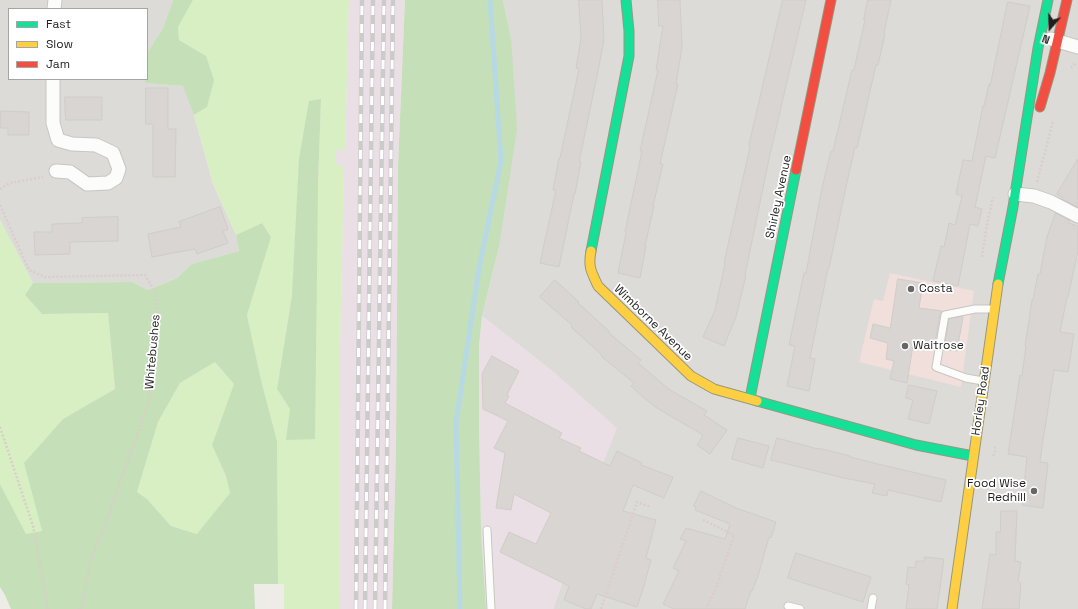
<!DOCTYPE html>
<style>
body{margin:0}
#map{position:relative;width:1078px;height:609px;overflow:hidden;background:#edece7;font-family:"Space Grotesk",sans-serif}
canvas{display:block}
.legend{position:absolute;left:8px;top:8px;width:140px;height:72px;box-sizing:border-box;background:#fff;border:1px solid #a5a5a5;margin:0;padding:5px 7px;list-style:none;font-size:12px;color:#1f1f1f}
.legend li{display:flex;align-items:center;gap:8px;height:20px}
.legend b{width:20px;border:1px solid #a5a5a5}
.north{position:absolute;left:1030px;top:8px;width:40px;height:40px;-webkit-text-stroke:3px #fff;paint-order:stroke;rotate:200deg;font-size:11px;font-weight:700;line-height:16px;text-align:center;color:#1f1f1f}
.north::after{content:'';display:block;margin:auto;width:14px;height:18px;background:#1f1f1f;clip-path:polygon(50% 0,100% 100%,50% 72%,0 100%)}
</style>
<div id="map">
<canvas width="1078" height="609"></canvas>
<ul class="legend">
<li><b style="height:5px;background:#16e098"></b>Fast</li>
<li><b style="height:5px;background:#ffcf43"></b>Slow</li>
<li><b style="height:5px;background:#f24e42"></b>Jam</li>
</ul>
<div class="north">N</div>
</div>
<script>
const ctx = document.querySelector('canvas').getContext('2d');
ctx.lineJoin = 'round';
function fill(path, color) {
  ctx.fillStyle = color;
  ctx.fill(path, 'evenodd');
}
function stroke(path, color, width, dash) {
  ctx.strokeStyle = color;
  ctx.lineWidth = width;
  ctx.lineCap = dash ? 'butt' : 'round';
  ctx.setLineDash(dash || []);
  ctx.stroke(path);
}
function drawText(font, color, halo, rows, align = 'center') {
  ctx.font = font + ' "Space Grotesk",sans-serif';
  ctx.lineWidth = 3.5;
  ctx.setLineDash([]);
  ctx.textBaseline = 'middle';
  ctx.strokeStyle = halo;
  ctx.fillStyle = color;
  for (const [text, x, y, turn = 0] of rows) {
    ctx.save();
    ctx.translate(x, y);
    ctx.rotate((+turn || 0) * Math.PI / 180);
    ctx.textAlign = isNaN(turn) ? turn : align;
    if (halo) ctx.strokeText(text, 0, 0);
    ctx.fillText(text, 0, 0);
    ctx.restore();
  }
}
const residential = new Path2D(`
 M0 0H173L163 28 147 53V9H9V79H145V83L184 86 194 115 213 184 236 235 239 251 192 264 177 278 148 290 132 282 33 283 0 220Z
 M503 0H1078V609H553L589 508 556 374 482 316 499 247 511 38Z`);
const commercial = new Path2D(`
 M890 273 974 291 961 387 859 362 874 299 883 301Z`);
const industrial = new Path2D(`
 M349 0H405L398 167 396 448 392 609H339L340 347 344 166 335 164V150L345 148Z
 M482 316 556 374 617 428 600 471 589 508 553 609H486L481 530 479 423V346Z`);
const grass = new Path2D(`
 M193 0H349L345 149 335 151V164L344 166 340 347 339 609H284V584H278L277 441 261 380 247 315 271 237 262 223 236 235 213 184 194 115 207 107 206 56 179 40 178 27ZM321 99 318 185 287 440 290 409 277 389 292 295Z
 M0 220 33 283 25 295 42 314 108 313 115 389 63 419 24 463 42 531 26 534 0 484Z
 M215 362 234 384 212 445 226 476 230 493 198 534 171 526 147 499 137 492 158 422 180 383Z`);
const forest = new Path2D(`
 M173 0H193L178 27 179 40 206 56 214 80 207 107 194 115 183 86 145 83V79H147V53L163 28Z
 M405 0H503L511 38 517 129 499 247 482 316 479 346V423L481 530 486 609H392L396 448 398 167Z
 M321 99 318 185 315 439 286 440 290 409 277 389 292 295 299 159 309 101Z
 M262 223 271 237 247 315 261 380 277 441 278 584H254L255 609H11L5 595 0 587V484L26 534 42 531 24 463 63 419 115 389 108 313 42 314 25 295 33 283 132 282 148 290 177 278 192 264 239 251 236 235ZM215 362 234 384 212 445 226 476 230 493 197 534 171 526 147 499 137 492 158 422 180 383Z`);
const stream = new Path2D(`
 M460 609 456 423 479 268 501 161 490 0`);
const building = new Path2D(`
 M579 0H602L604 40 597 76 579 162H581L575 194H574L559 267 540 263 556 190H553L559 158H560L579 69 576 68 581 39Z
 M658 0H680L682 47 676 84H678L660 164H663L653 206H654L645 246H646L640 278 618 273 626 233 625 232 642 151H640L658 70H656L663 26H659Z
 M783 0H806L769 159 745 275H746L736 317 724 346 703 337 715 310 725 264 724 263 750 147 749 146Z
 M868 0H891L884 33 885 34 878 65H876L857 148 855 147 846 187 829 268H828L810 358 815 359 809 391 787 386 795 346 789 345 804 273H806L822 188 831 151H833L852 70H854L865 20H864Z
 M1008 2 1030 6 995 158 986 156 975 207 982 209 978 226 970 224 958 286 933 281 941 246 944 247 949 223 955 225 962 196 956 194 963 160 972 161 983 106H984L989 84 990 85Z
 M146 88H168V129H176L175 177H153V124H146Z
 M65 97H102V120H66Z
 M1 111 29 112V135H8V128H1Z
 M1078 159V207L1061 198 1062 197 1057 194Z
 M220 207 228 229 223 231 228 243 197 254 195 249 152 257 148 234 181 227 179 222Z
 M1056 213 1070 221 1068 223 1078 226V251L1068 297H1067L1060 332 1074 334 1068 372 1054 370 1042 447 1040 462 1048 463 1043 508 1022 505 1027 457 1008 454 1020 375 1022 376 1026 346H1025L1032 300H1033L1038 274H1040L1047 237Z
 M118 217V241L70 242V254L35 255 34 232H52V224L82 223V218Z
 M898 279 923 283 919 308 942 311 940 314 934 348 913 345 907 383 890 379 894 361 886 359 888 343 870 338 873 324 890 328Z
 M555 280 579 302 578 303 610 332 609 333 641 360 638 363 670 390 707 411 704 415 727 430 710 454 697 445 703 435 657 408 643 397 631 386 634 383 601 356 602 355 571 327 572 325 540 297Z
 M963 317 957 351 944 349 949 319Z
 M492 356 519 371 507 395 509 396 505 403 562 433 559 438 581 448 579 451 610 466 617 451 642 463 641 465 673 477 664 498 633 485 623 511 656 520 646 558 651 560 643 589 637 607 597 594 591 609H586L564 600 569 586 500 552 509 532 536 544 551 513 514 494 511 510 496 508 505 453 494 448 508 421 483 409 482 374Z
 M909 385 937 391 929 424 908 419 913 400 906 398Z
 M738 438 769 446 763 468 732 459Z
 M777 438 818 449V448L850 456V457L874 463 946 480 941 502 888 490 887 496 872 493 875 484 844 478 771 460Z
 M701 491 736 508 776 522 771 538 769 537 758 576 752 591H751L745 609H674L663 604 679 571 673 568 686 541 680 539 686 528 725 539 730 524 695 510 696 507 694 506Z
 M1001 511H1017L1015 561 1021 562 1018 582 1021 583 1019 609H982L990 554 996 555V532H1000Z
 M796 553 871 577 863 602 788 578Z
 M925 557 944 559 937 609H906L909 585 906 584 908 567 915 568 916 561H924Z`);
const path = new Path2D(`
 M1071 68 1076 63
 M1037 182 1053 121
 M0 189 10 183 43 177
 M0 205 29 270 45 277 145 275 157 295 154 357 148 403 105 526 90 561 82 604 79 609
 M982 257 986 230 993 197
 M0 427 33 526 48 609
 M993 456 995 453V445
 M703 520 734 535 716 588 706 609
 M601 609 637 502 651 507`);
const lane = new Path2D(`
 M983 381 966 378 936 367 945 315 975 309H992
 M487 530 491 609
 M788 606 800 609
 M871 609 873 598`);
const street = new Path2D(`
 M54 9 55 0
 M1051 39 1078 47
 M53 79V123L58 140 72 144 96 145 113 153 119 169 116 178 108 183 87 184 70 172 56 171
 M1015 194 1034 196 1051 202 1078 216`);
const fast = new Path2D(`
 M591 251 629 56V31L626 0
 M998 284 1013 207 1038 48 1048 0
 M750 398 796 170
 M757 401 916 445 973 456`);
const slow = new Path2D(`
 M591 251C588 267 591 271 598 286L691 376 714 389 757 401
 M952 609 998 284`);
const jam = new Path2D(`
 M1040 107 1050 73 1067 0
 M796 170 831 0`);
const rail = new Path2D(`
 M356 609 362 0
 M365 609 373 0
 M375 609 384 0
 M385 609 393 0`);
const markers = [
 [911,289,4,"#676765"],
 [905,346,4,"#676765"],
 [1034,491,4,"#676765"]
];
const streetNames = [
 ["Shirley Avenue",779,197,-78],
 ["Wimborne Avenue",653,323,44],
 ["Whitebushes",153,352,-85],
 ["Horley Road",981,401,-82]
];
const poiNames = [
 ["Costa",919,289],
 ["Waitrose",913,346],
 ["Food Wise",1026,484,"right"],
 ["Redhill",1026,498,"right"]
];
fill(residential, '#dcdbd8');
fill(commercial, '#f0dfdb');
fill(industrial, '#ebdfe6');
fill(grass, '#d8eec3');
fill(forest, '#c5dfb9');
stroke(stream, '#b7d9e4', 5);
fill(building, '#d8d5d2');
stroke(building, '#d1cdc8', 1);
stroke(lane, '#c6c6c3', 9);
stroke(street, '#c6c6c3', 15);
stroke(fast, '#95987e', 11);
stroke(slow, '#95987e', 11);
stroke(jam, '#95987e', 11);
stroke(path, '#dbcdca', 2.5, [2, 2]);
stroke(lane, '#fcfcfb', 7);
stroke(street, '#fcfcfb', 13);
stroke(fast, '#16e098', 9);
stroke(slow, '#ffcf43', 9);
stroke(jam, '#f24e42', 9);
stroke(rail, '#cbcbca', 4.5);
stroke(rail, '#fff', 3, [9]);
for (const [x, y, r, color] of markers) {
  const dot = new Path2D();
  dot.arc(x, y, r, 0, 2 * Math.PI);
  ctx.fillStyle = color;
  ctx.fill(dot);
  stroke(dot, '#fff', 1.5);
}
drawText('12px', '#1f1f1f', '#fff', streetNames);
drawText('12px', '#1f1f1f', '#fff', poiNames, 'left');
</script>
